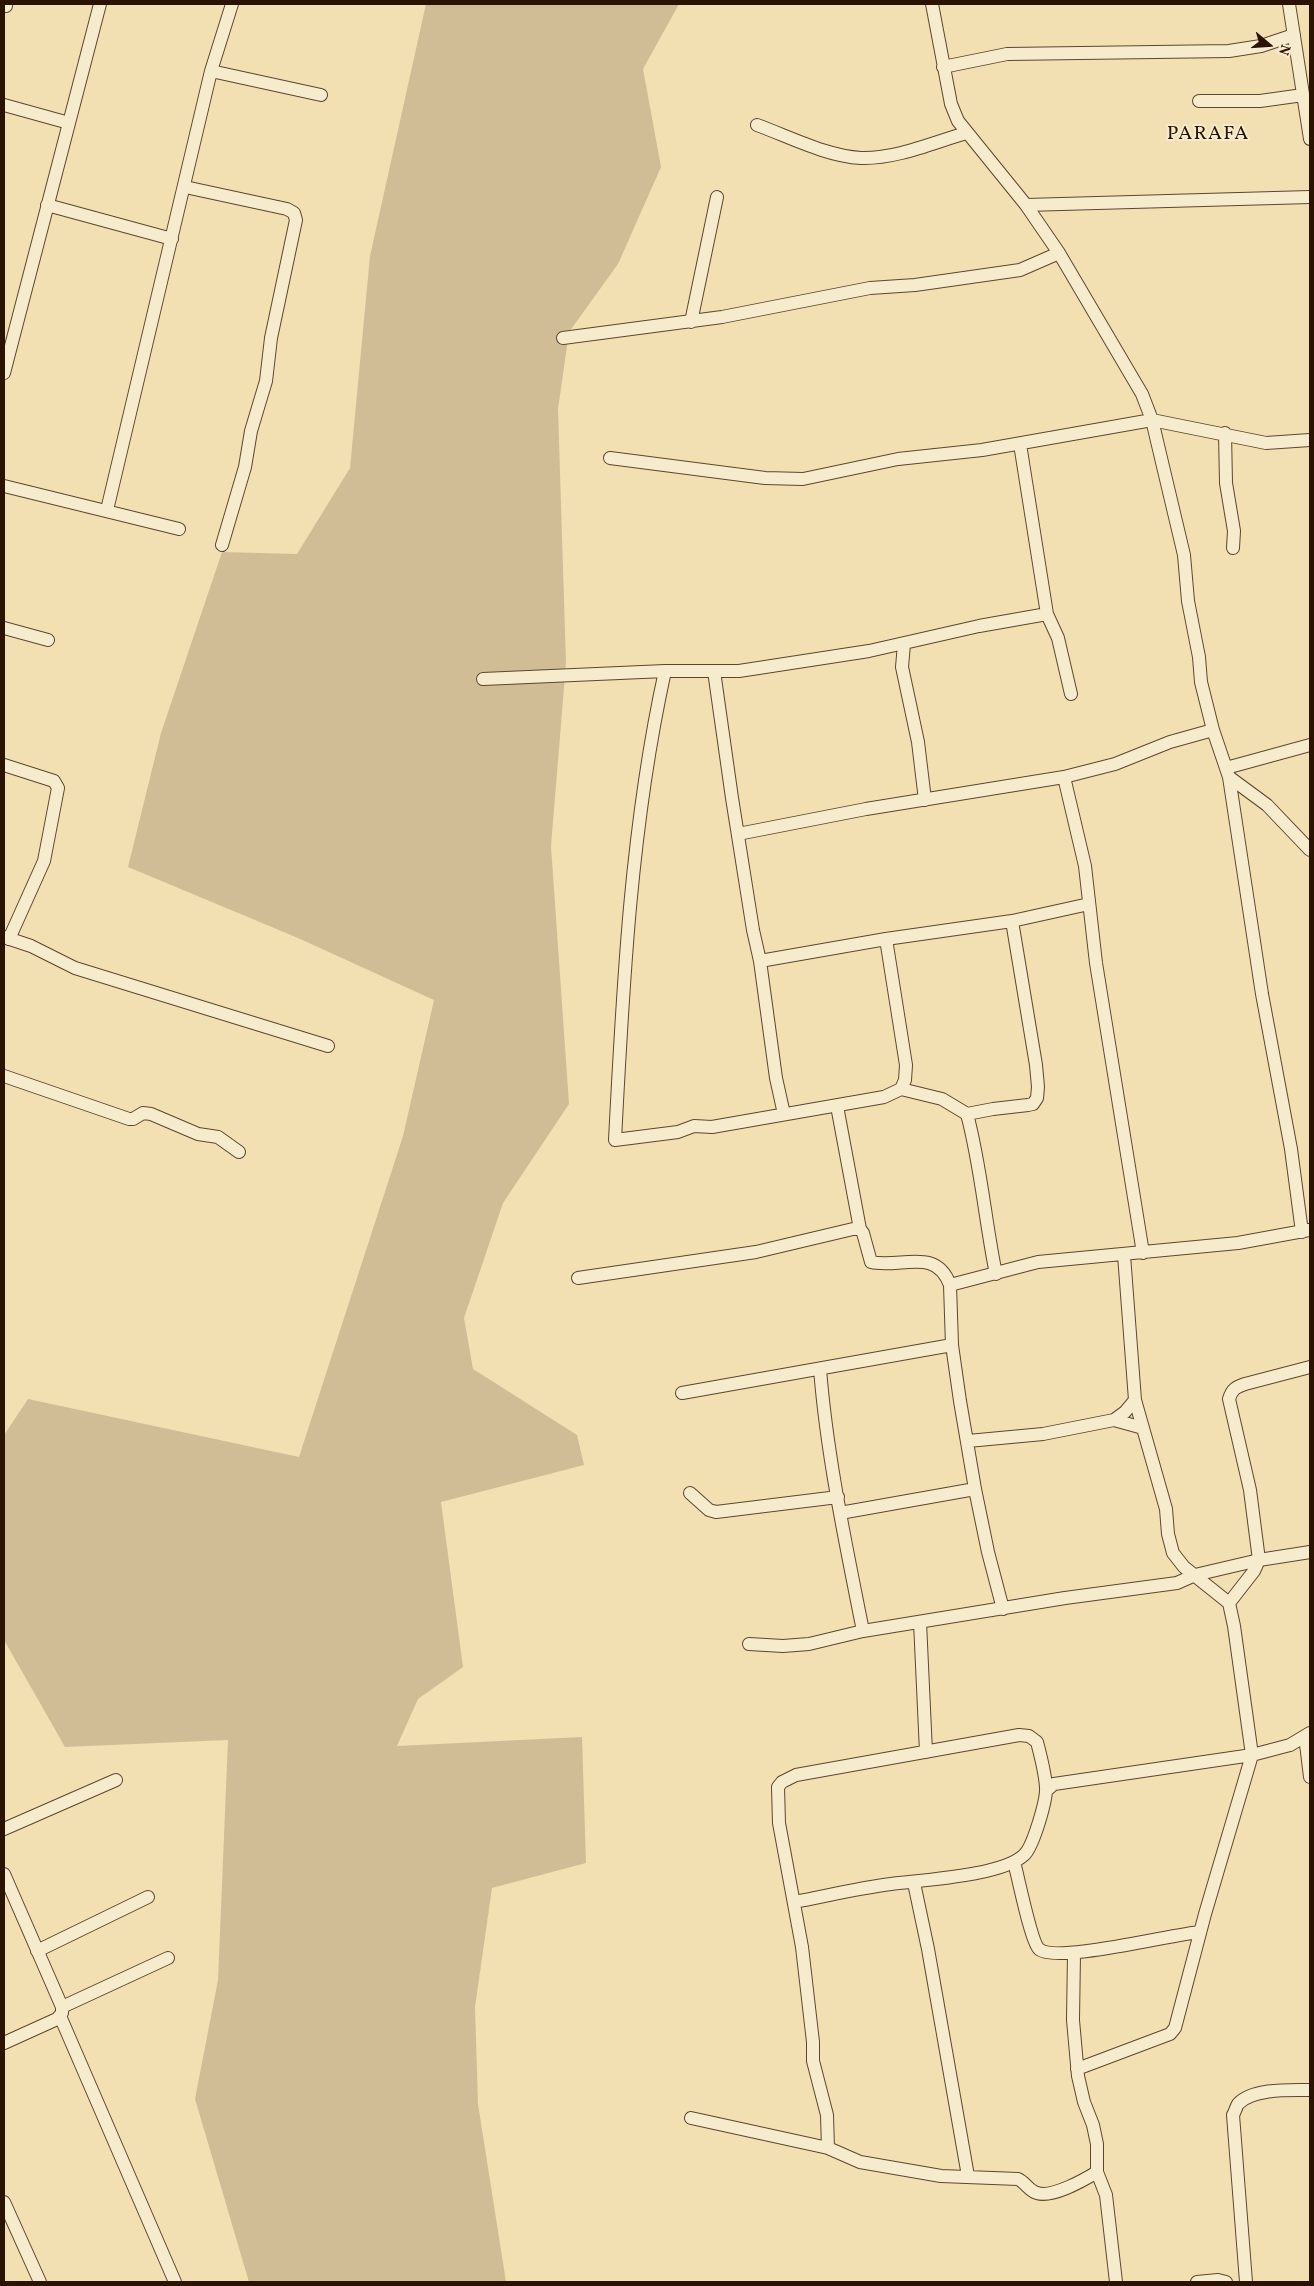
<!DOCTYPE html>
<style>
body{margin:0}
#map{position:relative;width:1314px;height:2286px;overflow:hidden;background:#f2e0b3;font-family:Vollkorn,serif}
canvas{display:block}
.frame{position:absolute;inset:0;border:5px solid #2b1302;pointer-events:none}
.north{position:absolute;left:1244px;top:20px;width:50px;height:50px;-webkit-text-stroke:4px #f7ebce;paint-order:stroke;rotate:108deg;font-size:14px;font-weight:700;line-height:20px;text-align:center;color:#2b1302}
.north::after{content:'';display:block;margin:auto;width:18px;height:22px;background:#2b1302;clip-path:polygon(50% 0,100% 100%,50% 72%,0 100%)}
</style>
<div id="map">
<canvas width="1314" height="2286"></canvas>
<div class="frame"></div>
<div class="north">N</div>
</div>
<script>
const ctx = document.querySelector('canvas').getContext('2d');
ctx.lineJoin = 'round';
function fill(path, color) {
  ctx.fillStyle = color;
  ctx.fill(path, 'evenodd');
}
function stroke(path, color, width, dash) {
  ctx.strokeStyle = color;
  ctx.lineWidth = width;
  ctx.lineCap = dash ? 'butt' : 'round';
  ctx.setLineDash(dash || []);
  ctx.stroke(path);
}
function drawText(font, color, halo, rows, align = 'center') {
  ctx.font = font + ' Vollkorn,serif';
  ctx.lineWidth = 4;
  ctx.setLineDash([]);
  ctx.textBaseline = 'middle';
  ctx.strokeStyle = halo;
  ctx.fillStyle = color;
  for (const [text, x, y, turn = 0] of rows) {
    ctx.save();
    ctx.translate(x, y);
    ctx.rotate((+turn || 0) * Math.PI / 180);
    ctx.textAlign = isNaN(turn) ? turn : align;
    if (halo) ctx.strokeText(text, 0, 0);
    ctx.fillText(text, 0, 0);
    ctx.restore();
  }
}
const green = new Path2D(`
 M426 4H679L643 69 661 167 618 264 569 332 558 409 566 663 551 846 569 1104 503 1203 464 1318 473 1369 577 1435 584 1465 441 1502 463 1667 418 1699 397 1746 582 1737 586 1863 492 1888 475 2007 478 2104 506 2282H249L195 2099 218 1980 228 1740 65 1747 4 1640V1435L28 1399 299 1457 403 1136 434 1000 298 938 128 867 161 733 222 552 297 554 350 468 370 256Z`);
const minor = new Path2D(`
 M932 4 951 104 958 121 1026 205 1059 253 1142 394 1152 420 1184 555 1188 601 1199 657 1201 682 1213 730 1229 777 1262 994 1291 1149 1302 1232
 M1289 4 1310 139
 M4 5 6 6
 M943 67 1007 54 1229 51 1261 46 1294 35
 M211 71 321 95
 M1199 101H1260L1303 95
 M4 105 69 123
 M757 125C790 137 826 156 861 158 896 159 932 143 966 133
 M185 187 287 209 294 213 296 220 271 338 266 381 251 431 245 467 222 545
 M47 205 172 239
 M1026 205 1310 197
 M691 322 717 197
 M563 338 722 317 870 288 915 285 1020 270 1059 253
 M4 373 100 4
 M1225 433 1226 483 1234 531 1233 548
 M1020 444 1047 614 1058 638 1071 694
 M610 458 765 478 803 479 898 459 982 450 1152 420 1266 443 1310 440
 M4 486 179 529
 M107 510 211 71 232 4
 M4 628 48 640
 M904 644 902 667 918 742 925 800
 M665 671C631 825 623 984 615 1140L678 1132 694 1126 712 1127 884 1097 901 1089 905 1080 906 1065 886 939
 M714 671 732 798 753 930 760 961 776 1078 784 1114
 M483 679 665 671H739L869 651 979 626 1047 614
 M4 765 54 781 58 788 44 861 9 939
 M1226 768 1310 745
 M1064 777 1085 866 1096 963 1143 1253
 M1229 777 1267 805 1310 850
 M738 834 866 809 1064 777 1115 764 1170 742 1213 730
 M4 937 31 946 75 968 328 1046
 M760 961 886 939 1012 921 1089 904
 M4 1076 129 1119H133L143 1113 151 1114 198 1134 218 1137 239 1152
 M901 1089 942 1099 967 1114C981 1166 985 1221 996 1274
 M837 1106 860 1229
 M967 1114 993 1109 1028 1105 1033 1104 1037 1098 1038 1087 1036 1065 1012 921
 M578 1278 756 1252 853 1229H860L863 1233 871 1262C900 1269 936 1246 950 1285L952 1345 960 1401 975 1489 988 1552 1003 1609
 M950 1285 1038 1262 1238 1243 1309 1230
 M820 1369C827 1457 846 1545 863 1631
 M682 1393 952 1345
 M1114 1420 1143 1428
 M968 1441 1043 1434 1114 1420 1125 1412 1135 1400
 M690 1493 709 1510 716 1512 838 1497
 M840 1513 975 1489
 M1229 1603 1254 1571 1259 1560 1250 1490 1229 1399C1232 1389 1236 1387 1245 1384L1310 1367
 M920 1622 926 1752
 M749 1644 783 1646 809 1644 863 1631 1065 1598 1177 1583 1195 1575 1259 1560 1310 1552
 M1305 1736 1310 1777
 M1047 1790 1054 1784 1252 1755 1290 1745 1310 1733
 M4 1829 116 1780
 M1014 1862C1018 1876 1031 1942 1039 1949 1055 1964 1173 1934 1200 1932
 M4 1874 62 2007V2013L57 2019 4 2043
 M914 1883 928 1949 968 2176
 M794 1902C826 1896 859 1888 891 1884 922 1880 1002 1876 1024 1855 1033 1847 1047 1800 1046 1787 1045 1772 1041 1757 1037 1742L1029 1736 1019 1735 796 1775 782 1782 778 1787 779 1823 802 1947 813 2042V2061L827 2115 828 2148
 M37 1951 148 1897
 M1074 1954 1073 2020 1078 2076 1084 2102 1093 2125 1097 2144V2172L1106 2195 1116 2282
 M62 2007 168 1958
 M60 2016 175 2282
 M1077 2069 1170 2034 1175 2028 1205 1914 1252 1755 1234 1626 1229 1603 1184 1567 1173 1553 1168 1534 1166 1509 1135 1400 1124 1255
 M691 2118 828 2148 860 2162 941 2176 1018 2179C1025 2182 1029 2191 1037 2193 1052 2198 1084 2180 1097 2172
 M4 2202 40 2282
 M1197 2282 1218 2280 1226 2282
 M1246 2282 1233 2115C1235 2112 1236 2107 1238 2104 1252 2088 1291 2090 1310 2090`);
const quarterNames = [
 ["PARAFA",1208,135]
];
fill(green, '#d0bd95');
stroke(minor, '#5d462e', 14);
stroke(minor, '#f7ebce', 12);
ctx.letterSpacing = '1px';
drawText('20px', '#2b1302', '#f7ebce', quarterNames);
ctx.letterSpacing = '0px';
</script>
